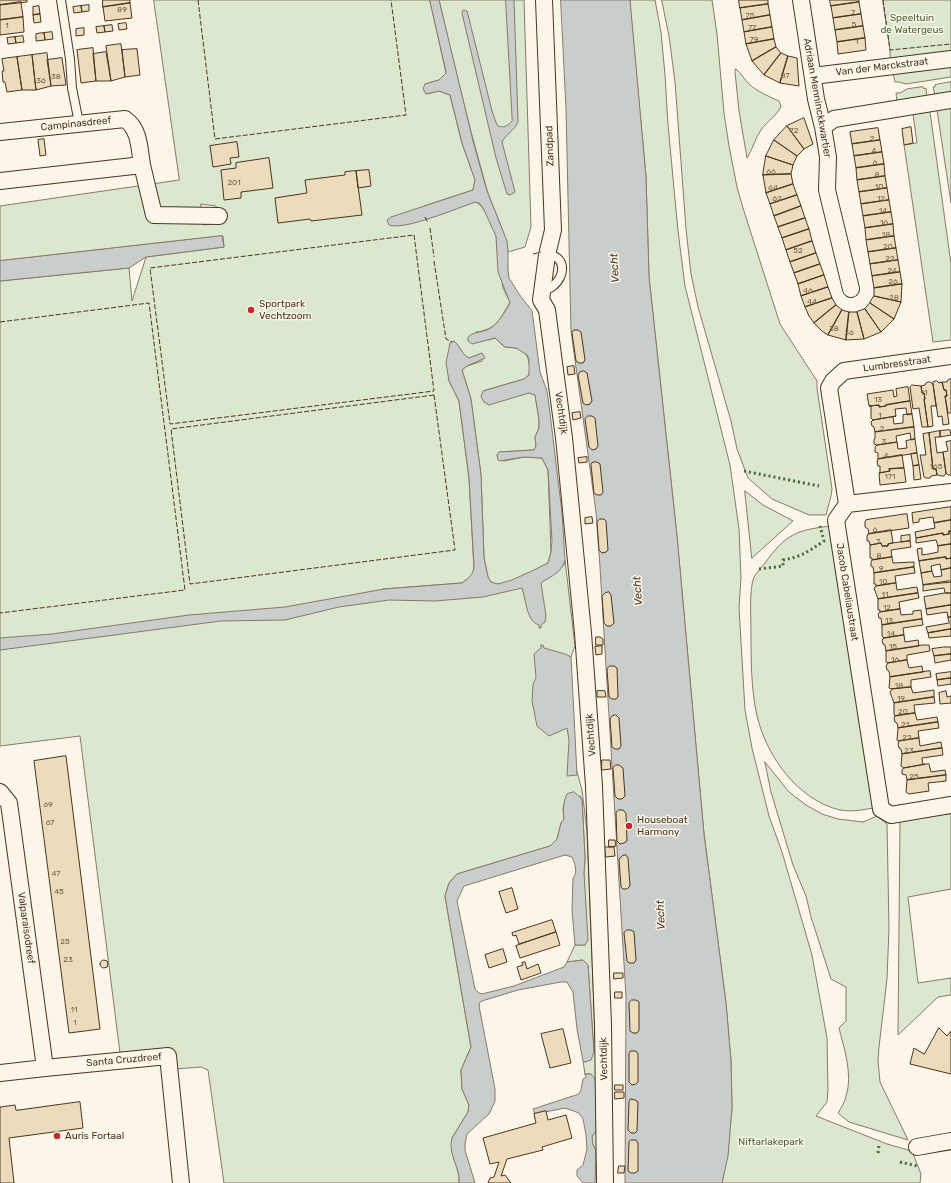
<!DOCTYPE html>
<style>
body{margin:0}
canvas{display:block;background:#fbf6e9}
</style>
<canvas width="951" height="1183"></canvas>
<script>
const ctx = document.querySelector('canvas').getContext('2d');
ctx.lineJoin = 'round';
function fill(path, color) {
  ctx.fillStyle = color;
  ctx.fill(path, 'evenodd');
}
function stroke(path, color, width, dash) {
  ctx.strokeStyle = color;
  ctx.lineWidth = width;
  ctx.lineCap = dash ? 'butt' : 'round';
  ctx.setLineDash(dash || []);
  ctx.stroke(path);
}
function drawText(font, color, halo, rows, align = 'center') {
  ctx.font = font + ' Rubik,sans-serif';
  ctx.lineWidth = 3;
  ctx.setLineDash([]);
  ctx.textBaseline = 'middle';
  ctx.strokeStyle = halo;
  ctx.fillStyle = color;
  for (const [text, x, y, turn = 0] of rows) {
    ctx.save();
    ctx.translate(x, y);
    ctx.rotate((+turn || 0) * Math.PI / 180);
    ctx.textAlign = isNaN(turn) ? turn : align;
    if (halo) ctx.strokeText(text, 0, 0);
    ctx.fillText(text, 0, 0);
    ctx.restore();
  }
}
const green = new Path2D(`
 M154 0H430L446 73 439 80 425 84 426 94 439 91 450 95 462 143 475 180 473 190 424 206 426 219 475 202C484 204 493 227 496 236L503 288 510 302C501 318 496 330 476 332L489 340 495 338C498 341 502 345 505 347 508 348 512 347 515 348 528 350 531 363 529 375L524 379 483 391 529 393 535 395 539 419V428L535 437 536 446 534 450 500 452 497 455 498 459 504 461 524 457 542 458 548 470 551 552 548 563C538 568 508 585 497 584 495 584 493 583 491 582L488 577 484 558 481 475 471 399 462 370 467 366 482 361V353L469 358C462 355 460 346 454 341L452 342 449 381 459 401 469 478 474 570 471 576 462 583 383 589 522 587 530 617 539 581 564 565 565 560 575 646 571 657 569 656 576 768 582 790 587 831 599 1135 596 1150C592 1144 590 1138 595 1132L591 1074H585L583 1061 585 1062 594 1052 588 966 583 960 567 962 575 945H585L584 873 585 858 582 799 580 796 565 799 563 809 564 819 561 823 557 839 550 846 457 874 449 883 445 896 471 1047 461 1070 462 1089 469 1105 468 1112 452 1138V1152L459 1175V1183H224L208 1070 201 1067 175 1069 120 1053 80 736 0 746V281L129 268 132 301 146 257 224 247 223 236 0 261V206L179 180ZM201 204 216 206 221 222 204 225Z
 M439 0H524L531 227 525 247 508 252C505 228 491 207 485 183 468 123 453 61 439 0Z
 M630 0H655L661 32 665 75 668 125 678 231 685 286 730 465 739 529 741 578 739 608 745 710 752 748 769 816 782 852 812 955 827 1038 828 1091 827 1102 816 1116 887 1144 912 1151 921 1174 920 1183H722L727 1158 732 1108 731 1061 726 1003 704 834 677 536 649 277 646 177Z
 M662 0H712L717 34 724 113 729 146 737 187 743 208 780 324 817 381V388L832 489 831 496 826 515H809L772 499 748 478 737 449 731 421 698 307 691 274 686 229 675 82 669 36Z
 M883 0H951V51L890 60V50Z
 M951 65V77L906 84 899 82H895L893 73Z
 M736 69C741 73 744 79 749 84 758 92 768 96 779 101L781 106C778 115 767 121 761 130 755 138 753 149 747 158L739 111 735 72Z
 M951 82V94L935 96 933 87H935V85Z
 M923 87 924 89 926 88 927 98 897 102 896 93H900L907 89Z
 M951 108V203L937 110Z
 M930 112 951 264V340L933 342 904 145 917 143 913 114Z
 M745 491 763 505 793 521 752 558Z
 M831 526 866 764 873 808C862 810 852 812 840 810 798 800 767 757 757 716 751 689 751 660 751 632 751 618 749 589 754 577 757 572 762 567 765 563 786 534 796 530 831 526Z
 M765 762 789 792 806 805 822 814 838 819 863 822 877 816 887 824 889 928 887 979 879 1047 878 1061 880 1082 908 1140 849 1122 838 1113C841 1108 845 1102 846 1096 853 1075 844 1048 839 1028L846 1021V987L831 979 811 917 806 896 793 865 771 792Z
 M951 814V889L908 897 918 983 951 978V995L938 997 898 1035 900 821Z`);
const water = new Path2D(`
 M430 0H439L474 145 487 191 507 241 508 252V269L509 278 519 294 532 311 540 372 547 391 549 405 562 513 565 560C561 574 552 575 541 583L546 616 545 622 541 625V628H539V625C526 621 526 599 522 588L483 597 435 601 389 600 339 607 285 620 221 621 0 650V638L52 634 189 615 285 607 384 589 462 583C469 578 474 574 474 565L469 478 459 401 449 381 446 363 450 343 454 341C460 346 462 355 469 358L482 353 485 358 467 366 462 370 471 399 481 475 484 558 488 577 491 582 498 584 512 580 534 570 548 563 551 552 552 541 548 470 542 458 524 457 499 461 498 460 497 455 499 452 534 450 536 446 535 437 539 428V419L535 395 529 393 489 405 484 402 481 397 483 391 524 379 529 375V359L527 355 516 348 505 347 495 338 472 344 468 341V337C475 331 479 333 487 330 498 325 504 313 510 303L498 272 496 236 483 208 479 203 475 202C458 208 403 231 389 225L387 220 391 217 473 190 475 180 462 143 450 95 439 91 426 94 423 89 425 84 439 80 446 73Z
 M506 0H514L518 122C514 131 506 134 502 142L515 192 510 195 507 194 496 158 462 13 463 10 467 11 492 111 497 125C503 129 508 126 512 121Z
 M561 0H630L646 177 649 277 677 536 704 834 726 1003 731 1061 732 1108 728 1156 722 1183H625L626 997 600 567 596 512 571 331 566 109Z
 M222 236 224 247 146 257 129 268 0 281V261Z
 M541 645H543L544 648 565 654 571 657 577 775 567 776 569 740 567 728 549 736 537 726 532 701 533 684 536 678 534 654 541 648Z
 M574 792 582 799 585 858 584 873 588 940 585 945H575L572 910 573 878C578 872 575 864 572 857L565 855 464 886 457 901 475 989 479 993 482 994 514 986 564 967 567 962 583 960 588 965 594 1052 591 1060 585 1062 583 1061 577 1029 573 992 567 982H561L518 990 485 1000 480 1002 479 1006 495 1089V1101L489 1114 467 1134 465 1144V1150L475 1183H459C461 1168 447 1154 452 1138L468 1112 469 1105 462 1089 461 1070 471 1047 445 896 449 883 457 874 550 846 557 839 561 823 564 819C563 810 563 803 567 794Z
 M585 1074H591L595 1079 597 1130 592 1136 593 1145 596 1150 595 1183H583L577 1176V1170L583 1165 587 1149 586 1135 583 1119 579 1113 565 1108 535 1114 533 1109 579 1094 581 1090 583 1079 586 1077Z`);
const building = new Path2D(`
 M0 0H27V2L0 5Z
 M103 0H130V3L103 7Z
 M739 0H768V4L740 8Z
 M830 0H859V2L831 6Z
 M21 2 23 17 0 20V5Z
 M859 2 861 14 833 18 831 6Z
 M130 3 132 18 105 21 103 7Z
 M768 4 770 15 742 20 740 8Z
 M89 5V11L82 12 81 6Z
 M39 6 40 14 33 15V7Z
 M81 6 82 12 74 13 73 7Z
 M40 14 41 22 34 23 33 15Z
 M861 14 863 26 835 30 833 18Z
 M770 15 772 27 744 32 742 20Z
 M23 17 24 32 0 35V20Z
 M126 23 127 29 119 30 118 24Z
 M112 25 113 31 105 32 104 26Z
 M104 26 105 32 97 33 96 27Z
 M863 26 865 38 837 42 835 30Z
 M772 27 774 39 746 44 744 32Z
 M84 28V35L76 36V29Z
 M52 32 53 39 45 40 44 33Z
 M44 33 45 40 36 41V34Z
 M23 36 24 42 16 43 15 37Z
 M15 37 16 43 8 44 7 38Z
 M865 38 866 50 838 54 837 42Z
 M774 39 776 47 752 61 746 44Z
 M121 44 125 77 111 81 106 46Z
 M776 47 781 53 764 75 752 61Z
 M93 48 96 81 81 83 77 50Z
 M137 49 140 75 125 77 122 50Z
 M106 52 111 81H96L93 54Z
 M47 53 51 86 36 90 32 55Z
 M781 53 788 56 780 83 764 75Z
 M32 55 36 90H22L17 57Z
 M788 56 797 58 799 86 780 83Z
 M17 57 22 90 7 92 5 82H3L2 71H4L2 59Z
 M62 58 66 85 51 86 47 60Z
 M804 118 813 144 804 149 787 126Z
 M787 126 804 149 797 156 774 140Z
 M911 127 913 143 904 145 902 129Z
 M878 128 880 140 852 144 850 132Z
 M44 139 46 155 40 156 38 140Z
 M774 140 797 156 793 165 766 156Z
 M880 140 882 152 854 156 852 144Z
 M237 142 239 157 230 158 231 164 213 167 210 146Z
 M882 152 884 164 856 168 854 156Z
 M766 156 793 165 791 174 763 175Z
 M269 158 273 188 241 192V198L224 200 221 170 236 168V163Z
 M884 164 885 176 857 180 856 168Z
 M369 170 371 186 358 188 356 171Z
 M356 171 362 215 311 221 310 219 278 223 275 198 307 193 305 180 345 175V172Z
 M791 174 793 184 766 193 763 175Z
 M885 176 887 188 859 192 857 180Z
 M793 184 797 195 770 204 766 193Z
 M887 188 889 200 861 204 859 192Z
 M797 195 801 206 774 216 770 204Z
 M889 200 891 212 863 216 861 204Z
 M801 206 805 218 778 227 774 216Z
 M891 212 893 224 865 228 863 216Z
 M805 218 809 229 782 238 778 227Z
 M893 224 894 236 866 240 865 228Z
 M809 229 812 241 786 250 782 238Z
 M894 236 896 248 868 252 866 240Z
 M812 241 816 253 790 262 786 250Z
 M896 248 898 260 870 264 868 252Z
 M816 253 820 264 794 273 790 262Z
 M898 260 900 272 872 276 870 264Z
 M820 264 824 275 798 284 794 273Z
 M900 272 902 284 874 288 872 276Z
 M824 275 828 287 801 296 798 284Z
 M902 284 901 302 874 296V288Z
 M828 287 832 298 805 307 801 296Z
 M874 296 901 302 894 319 870 303Z
 M832 298 836 305 814 323 809 316 805 307Z
 M870 303 894 319 881 332 865 309Z
 M836 305 842 310 828 335 822 331 814 323Z
 M865 309 881 332 864 339 857 312Z
 M842 310 849 312 846 340 828 335Z
 M849 312H857L864 339 846 340Z
 M574 330H578L581 332 585 360 583 363H579L576 361 572 333Z
 M574 366 575 374 568 375 567 367Z
 M584 371 587 373 592 401 590 404 586 405 583 403 578 375 580 372Z
 M951 379V413H948L945 396H947L946 390H944L942 382H947L948 380Z
 M937 381 939 383 942 382 944 390H946L947 396H945L949 424 943 425 942 416 938 417 933 384V382Z
 M930 382 933 384 936 406H931L933 426 928 427 924 399H925L924 393H922L921 386 925 385 926 383Z
 M912 385 921 386 922 393H924L925 399H924L928 427H922L919 408 913 409 910 387Z
 M908 387 910 401 886 405V406L879 407V405L869 406 867 394 893 390 894 397 897 396 896 389Z
 M910 401 912 414 907 415 906 408 895 409 896 416 873 420 871 418V406H869L879 405V407L886 406V405Z
 M580 412 581 418 573 420 572 413Z
 M912 414 914 427 875 432 874 427 872 426 871 422 873 420 896 416 893 417 894 424 903 423V415Z
 M588 416H592L595 418 598 446 596 449 592 450 589 447 585 419Z
 M914 427 915 439 911 440 910 433 896 436 897 442 877 445 874 444V440L875 438V432Z
 M950 430 951 435 940 437V431Z
 M940 431V437H935L937 453 943 452 946 473 944 476H941L939 475H937L936 469H933L929 433Z
 M929 433 933 469H936L937 475 931 476 930 478H926L924 477 920 455H926L923 434Z
 M915 439 917 453 878 459V453L875 452V447L877 445 897 442 898 449 907 448 906 441Z
 M951 441V475H948L946 473 943 452 948 451 946 442Z
 M917 453 919 465 913 466 911 454Z
 M902 455 904 468 889 469 890 471 879 473 880 472V466H878L877 461 878 459Z
 M587 457V462L579 463 578 458Z
 M593 462H597L600 464 603 492 601 495H597L594 493 591 465Z
 M919 465 921 479 914 480 913 466Z
 M904 468 906 482 880 485 879 473 890 471 889 469Z
 M951 507V520L934 523 933 517 919 519V522L913 523 912 513Z
 M907 514 909 528 868 534 869 533 868 529 865 527V522L866 520Z
 M592 517 593 523 585 524V518Z
 M600 519H604L606 521 608 550 606 552 602 553 599 550 597 522Z
 M951 520V531H949V534L943 535V533L916 538 915 532 935 528 934 523Z
 M891 530 893 543 888 544V546H882L881 543 870 545 869 541H867V536L868 534Z
 M949 531H951V544L938 546 936 540 916 543V538L943 533V535L949 534Z
 M910 535V541L901 542V536Z
 M910 541 911 547 891 550 892 557 872 560V558H870V545L881 543 882 546H888V544Z
 M951 544V558L946 559V557L919 561 917 549 922 548V555L929 554 938 552V546Z
 M892 557 893 563 914 562V567L874 573 873 567 871 566V562L872 560Z
 M946 557V559L951 558V568L941 570 940 564 931 566 932 571 921 573 919 561Z
 M914 567 915 573 895 576 896 583 876 586V584H874V573Z
 M951 568V582L923 585 921 573 932 571 934 577 942 576 941 570Z
 M950 581 951 582V593H945L944 588 923 591V585Z
 M896 583 897 590 917 587 918 593 878 599 874 588 876 586Z
 M609 592 611 595 614 623 611 626H607L604 623 602 596 605 593Z
 M918 593 919 598 899 602 900 609 880 612V610H878V599Z
 M945 593H951V605L926 609 924 597Z
 M951 605V617H948L947 612 927 615 926 609Z
 M900 609 901 615 913 614V611L921 610 922 619 882 625 881 618H879L878 614 880 612Z
 M948 617H951V629L928 633 926 627 949 623Z
 M922 619 923 625 903 628 904 635 884 638 882 636V625Z
 M951 629V636L929 638 928 633Z
 M904 635 905 642 918 640 919 646 886 651 885 645 883 644 882 640 884 638Z
 M596 637H600L603 639V645H596Z
 M923 645H929L930 651 907 655V660L888 663 886 662V651Z
 M602 646V654L596 655 595 647Z
 M944 647H951V654L934 656 932 649Z
 M951 654V660L935 663 934 656Z
 M907 660 909 668 922 666 923 672 890 677 889 671 887 670 886 666 888 663Z
 M610 666H614L617 668 618 697 616 699H612L609 697 607 669Z
 M930 671 931 677 911 680V687L892 689 889 688 890 677Z
 M951 672V678L937 680 936 674Z
 M951 678V684L938 686 937 680Z
 M911 687 913 693 934 690V697L894 703 890 692 892 689Z
 M605 691 606 697H597V691Z
 M946 691 947 697 951 696V703L940 704 939 693Z
 M934 697 935 703 914 705 915 713 895 716 894 714V703Z
 M915 713 917 720 937 717 938 722 898 728 897 723 895 722 894 718 895 716Z
 M616 715 619 718 621 746 619 749H615L612 747 610 719 612 716Z
 M938 722 939 728 918 731 919 738 899 741 897 740 898 728Z
 M919 738 920 746 941 742 942 748 902 754 901 749 899 748 898 744 899 741Z
 M942 748 943 755 922 758 923 765 925 764 904 768 901 766 902 754Z
 M66 756 100 1029 69 1033 34 761Z
 M602 760H610L611 769 602 770Z
 M929 764 931 772 945 770 946 775 907 780 906 775 902 774V770L904 768Z
 M616 765H619L623 768 625 796 622 799H618L615 796 613 768Z
 M946 775V781L928 783 929 791 909 794 906 792 907 780Z
 M619 810H623L626 813 627 841 624 843 620 844 617 841 616 813Z
 M609 840H615L616 846 609 847Z
 M605 847H614L615 856 606 857Z
 M626 855 628 858 630 886 627 889H623L621 887 619 859 622 856Z
 M512 888 518 909 506 913 499 892Z
 M552 920 556 932 519 944 516 935 513 936 512 933Z
 M627 930H631L634 932 636 960 634 963H629L627 961 624 933Z
 M556 932 560 945 520 958 516 946Z
 M503 949 507 962 489 968 485 955Z
 M100 964a4 4 0 1 1 8 0a4 4 0 1 1-8 0Z
 M525 962 527 969 538 964 541 973 521 980 517 967 523 965 522 963Z
 M614 973H623V978L614 979Z
 M615 992H622V998H615Z
 M632 1000H636L639 1002V1030L637 1033H633L630 1031 629 1003Z
 M939 1028 947 1036 951 1031V1074L910 1064 914 1048 924 1054Z
 M563 1029 571 1063 550 1068 541 1034Z
 M631 1051H636L638 1054V1082L636 1084 632 1085 629 1082V1054Z
 M615 1085H623V1090H615Z
 M615 1092H624V1098L615 1099Z
 M631 1099 635 1100 638 1102 637 1131 635 1133H631L628 1130 629 1102Z
 M80 1102 83 1128 9 1138 14 1183H0V1107L15 1105 16 1110Z
 M546 1111 548 1120 566 1115 572 1138 542 1147 543 1150 507 1159 501 1176 505 1175 511 1183H488L490 1178 494 1177 499 1162 490 1164 483 1138 536 1123 534 1114Z
 M631 1140H636L638 1143V1171L635 1173H631L628 1171 629 1142Z
 M619 1166H625L624 1173H618Z`);
const service = new Path2D(`
 M61 0 70 59 72 88 79 123
 M542 291C545 290 550 289 553 286 566 276 566 255 547 255`);
const minor = new Path2D(`
 M544 0 553 230 547 255 541 300 547 310 564 438 583 633 594 786 603 1025 605 1183
 M801 0 816 99 823 127 828 157 827 190 851 289
 M813 76 951 59
 M823 127 834 119 951 100
 M0 132 125 119C140 130 139 147 142 165L0 181
 M142 165 154 215 219 216
 M951 356 844 371 833 381 829 388 847 504 836 520 881 809 891 815 951 805
 M847 504 951 492
 M0 792 9 803 45 1068
 M0 1073 45 1068 168 1056 181 1183
 M917 1147 951 1141`);
const hedge = new Path2D(`
 M744 471 819 486
 M759 569 783 566V560C801 557 809 551 824 541L820 526
 M878 1153 879 1145
 M900 1162 917 1166`);
const fence = new Path2D(`
 M198 0 215 139 406 115 391 0
 M883 0 890 50 951 44
 M425 217 428 223
 M430 228 434 257
 M414 235 434 391 170 424 150 268Z
 M533 254 541 252
 M434 261 446 339 452 342
 M0 322 149 303 185 590 0 613
 M434 395 455 550 190 584 171 429Z`);
const markers = [
 [251,310,4,"#c62828"],
 [629,826,4,"#c62828"],
 [57,1136,4,"#c62828"]
];
const numberNames = [
 ["89",122,10],
 ["7",853,13],
 ["75",750,16],
 ["5",854,25],
 ["1",7,26],
 ["77",752,28],
 ["79",754,40],
 ["1",857,42],
 ["87",785,76],
 ["38",56,77],
 ["36",41,81],
 ["72",794,131],
 ["2",872,139],
 ["4",874,151],
 ["6",875,163],
 ["66",771,172],
 ["8",877,175],
 ["201",234,183],
 ["10",879,187],
 ["64",773,188],
 ["62",777,199],
 ["12",881,199],
 ["14",883,211],
 ["16",884,223],
 ["18",886,235],
 ["20",888,247],
 ["52",798,251],
 ["22",890,259],
 ["24",892,271],
 ["26",893,282],
 ["46",808,291],
 ["28",894,298],
 ["44",812,302],
 ["38",834,329],
 ["36",849,333],
 ["11",924,393],
 ["13",878,400],
 ["1",880,416],
 ["2",882,429],
 ["3",884,442],
 ["4",886,456],
 ["165",936,467],
 ["171",890,477],
 ["6",875,530],
 ["7",878,542],
 ["8",879,556],
 ["9",881,569],
 ["10",883,582],
 ["11",885,595],
 ["12",887,608],
 ["13",889,621],
 ["14",891,634],
 ["15",893,647],
 ["16",895,660],
 ["18",899,686],
 ["19",901,699],
 ["20",903,712],
 ["21",905,725],
 ["22",907,738],
 ["23",909,751],
 ["25",914,777],
 ["69",48,805],
 ["67",50,823],
 ["47",56,874],
 ["45",59,892],
 ["25",65,942],
 ["23",68,960],
 ["11",74,1010],
 ["1",75,1023]
];
const parkNames = [
 ["Speeltuin",912,18],
 ["de Watergeus",912,30],
 ["Niftarlakepark",771,1142]
];
const streetNames = [
 ["Van der Marckstraat",882,67,-7],
 ["Adriaan Menninckkwartier",817,98,80],
 ["Campinasdreef",76,124,-6],
 ["Zandpad",550,146,-92],
 ["Lumbresstraat",897,364,-8],
 ["Vechtdijk",561,413,82],
 ["Jacob Cabeliaustraat",847,592,81],
 ["Vechtdijk",591,735,-94],
 ["Valparaisodreef",26,928,82],
 ["Vechtdijk",604,1059,-91],
 ["Santa Cruzdreef",124,1060,-5]
];
const poiNames = [
 ["Sportpark",259,304],
 ["Vechtzoom",259,316],
 ["Houseboat",637,820],
 ["Harmony",637,832],
 ["Auris Fortaal",65,1136]
];
const waterNames = [
 ["Vecht",615,268,-93],
 ["Vecht",638,591,-94],
 ["Vecht",661,915,-92]
];
fill(green, '#dce7d0');
stroke(green, '#887966', 1);
fill(water, '#c9cecd');
stroke(water, '#887966', 1);
fill(building, '#ecdcbc');
stroke(building, '#4a3520', 1);
stroke(service, '#4a3520', 10);
stroke(minor, '#4a3520', 18);
stroke(service, '#fbf6e9', 8);
stroke(minor, '#fbf6e9', 16);
stroke(hedge, '#436837', 3, [2, 3]);
stroke(fence, '#4a3520', 1, [5, 2]);
for (const [x, y, r, color] of markers) {
  const dot = new Path2D();
  dot.arc(x, y, r, 0, 2 * Math.PI);
  ctx.fillStyle = color;
  ctx.fill(dot);
  stroke(dot, '#fbf6e9', 1.5);
}
drawText('8px', '#725f47', null, numberNames);
drawText('10px', '#436837', '#fbf6e9', parkNames);
drawText('10px', '#4a3520', '#fbf6e9', streetNames);
drawText('10px', '#4a3520', '#fbf6e9', poiNames, 'left');
drawText('italic 11px', '#4a3520', '#fbf6e9', waterNames);
</script>
